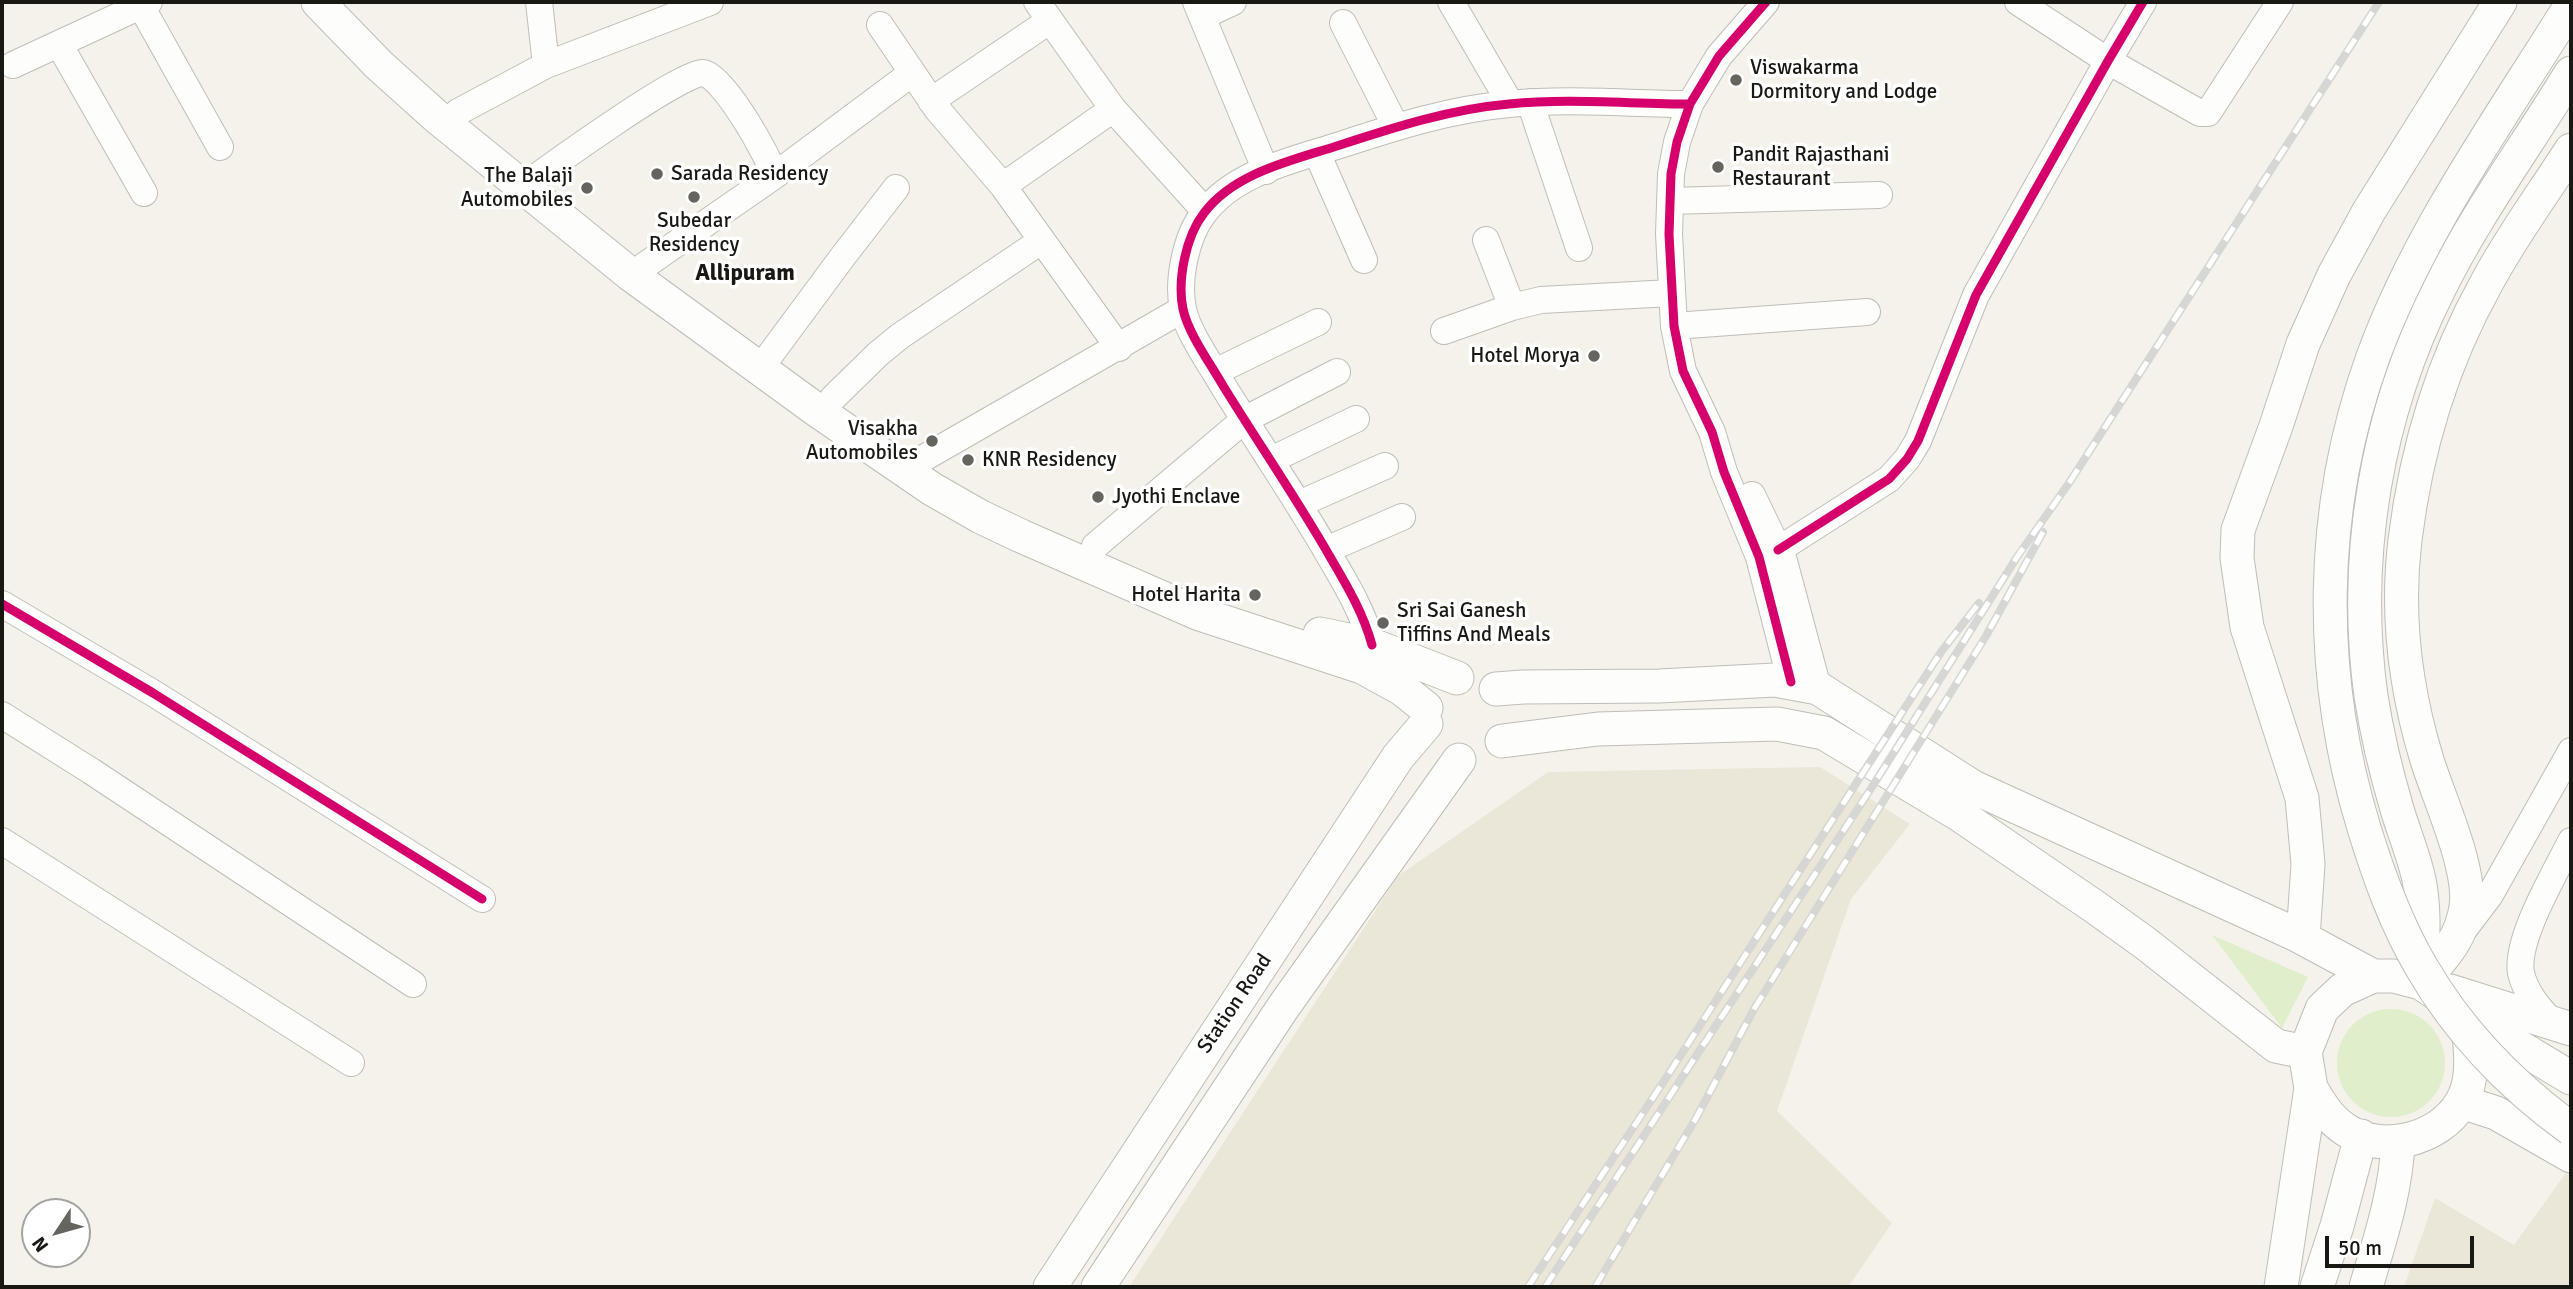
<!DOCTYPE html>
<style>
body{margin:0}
#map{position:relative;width:2573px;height:1289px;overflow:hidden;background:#f4f2ea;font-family:Signika,sans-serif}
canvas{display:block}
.frame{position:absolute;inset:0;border:4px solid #1a1813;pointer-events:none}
.north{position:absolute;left:21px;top:1198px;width:70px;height:70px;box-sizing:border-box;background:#fff;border:2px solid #a3a3a1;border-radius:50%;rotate:234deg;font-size:19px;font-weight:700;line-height:28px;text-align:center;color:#1a1813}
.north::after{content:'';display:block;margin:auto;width:24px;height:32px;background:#66645e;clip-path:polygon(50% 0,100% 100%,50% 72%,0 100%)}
.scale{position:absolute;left:2325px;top:1236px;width:149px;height:32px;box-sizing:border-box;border:4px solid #1a1813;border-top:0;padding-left:9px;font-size:21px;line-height:24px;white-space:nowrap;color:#1a1813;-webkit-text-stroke:5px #fff;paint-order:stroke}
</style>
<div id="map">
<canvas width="2573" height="1289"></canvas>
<div class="frame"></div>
<div class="north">N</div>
<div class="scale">50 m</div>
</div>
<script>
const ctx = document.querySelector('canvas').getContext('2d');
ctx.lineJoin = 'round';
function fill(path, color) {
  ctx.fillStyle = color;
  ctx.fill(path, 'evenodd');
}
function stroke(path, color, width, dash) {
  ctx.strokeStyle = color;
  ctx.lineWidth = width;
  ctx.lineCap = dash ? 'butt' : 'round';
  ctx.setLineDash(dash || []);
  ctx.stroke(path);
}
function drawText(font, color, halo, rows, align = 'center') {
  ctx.font = font + ' Signika,sans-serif';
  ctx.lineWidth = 7;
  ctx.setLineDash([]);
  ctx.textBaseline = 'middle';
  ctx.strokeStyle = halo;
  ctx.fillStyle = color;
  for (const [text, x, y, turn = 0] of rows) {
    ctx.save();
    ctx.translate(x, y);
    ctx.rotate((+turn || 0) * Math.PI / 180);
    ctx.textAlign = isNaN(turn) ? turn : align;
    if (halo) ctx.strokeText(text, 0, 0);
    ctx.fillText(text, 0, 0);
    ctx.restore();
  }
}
const built = new Path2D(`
 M1820 767 1910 824 1851 899 1777 1111 1892 1223 1848 1287H1129L1398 876 1548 772Z
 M2568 1170 2571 1173V1287H2404L2435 1198 2514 1245Z`);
const green = new Path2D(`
 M2212 935 2308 977 2282 1028Z
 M2337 1063a54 54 0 1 1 108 0a54 54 0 1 1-108 0Z`);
const minor = new Path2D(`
 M1037 2 1113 109 1205 211
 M1196 2 1266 171
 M1451 2 1510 103
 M1766 2 1719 56 1690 104 1677 142 1671 174 1669 234 1674 326 1683 371 1712 432 1724 472 1759 557 1791 682
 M2018 2 2108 61 2200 113H2208L2280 2
 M141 6 220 147
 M1203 16 1233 2
 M1343 23 1396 127
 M880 25 937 109 1003 186 1119 348
 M59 44 144 193
 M13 65 149 2
 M546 65 710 2
 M931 101 1049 21
 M1530 102 1579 248
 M458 112 546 65 539 2
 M1317 153 1364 260
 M774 176 912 73
 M1003 186 1113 109
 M523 187C547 169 681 72 703 73 722 74 770 157 774 176L644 266
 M1670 201 1879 195
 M1486 240 1512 307
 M1674 326 1867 312
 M1444 331 1512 307 1541 300 1671 293
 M770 355 844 255 896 188
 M1215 372 1318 322
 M833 398 878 354 900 336 1041 241
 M1271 460 1356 419
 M908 473 922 459 1183 309
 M1752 495 1784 561 1818 688
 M1299 504 1385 466
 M1095 546 1244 420 1337 372
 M1326 550 1402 517
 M1778 550 1889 479 1907 459 1918 441 1976 295 2108 61 2143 2
 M2 604 153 693 482 899
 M1372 645C1363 612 1346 584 1329 555 1295 496 1257 441 1222 384 1210 363 1188 333 1183 309 1177 280 1186 236 1204 213 1235 172 1294 160 1340 145 1395 127 1451 109 1509 104 1569 98 1630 104 1690 104
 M2 715 91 771 413 984
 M2 841 351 1063
 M2462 932 2490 895 2571 751
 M2557 1027C2542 1012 2526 995 2521 973 2515 939 2556 872 2571 841`);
const major = new Path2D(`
 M318 2 379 65 438 118 630 274 818 411 932 489 981 517 1021 536 1197 613 1362 667 1402 689 1426 708
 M1320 634 1372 645 1457 678
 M1496 689 1523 687 1659 686 1775 680 1818 688 1973 787 2297 935 2373 976
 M1502 741 1598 729 1777 724 1824 733 1960 815 2095 907 2145 943 2276 1046 2305 1052
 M2303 938 2308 864 2302 798 2247 627 2237 558 2238 530 2276 426 2303 344 2334 275 2369 211 2500 2
 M2421 980C2422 947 2426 913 2419 880 2414 856 2404 833 2397 809 2386 772 2377 734 2371 696 2352 558 2376 414 2439 289 2476 214 2527 145 2571 73
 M2421 983C2442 958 2461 941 2466 907 2472 869 2439 799 2427 760 2405 688 2396 614 2405 540 2416 450 2442 363 2486 284 2511 237 2543 194 2571 150
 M2450 991 2571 1029
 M2311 1088C2321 1105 2329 1119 2346 1130 2382 1154 2439 1140 2461 1103 2476 1079 2470 1044 2467 1018
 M2462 1102 2496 1113 2571 1156
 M1050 1287 1398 757 1426 724
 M1098 1287 1284 1006 1459 760
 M2281 1287 2311 1088 2305 1052 2322 1009 2342 990 2373 976H2394L2421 983 2483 1025 2571 1078
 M2317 1287 2337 1226 2361 1136
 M2366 1287C2380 1239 2396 1192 2398 1142`);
const rail = new Path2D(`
 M1528 1287 1664 1081 1941 652 1979 603
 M1545 1287 1872 787 2017 557 2069 483 2379 2
 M1595 1287 1695 1120 1754 1009 1986 636 2043 532`);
const majorBridge = new Path2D(`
 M2571 5C2501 118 2419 231 2373 357 2318 509 2317 674 2364 828 2379 877 2396 924 2422 968 2459 1032 2512 1086 2571 1129`);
const cycleway = new Path2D(`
 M1766 2 1719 56 1690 104 1677 142 1671 174 1669 234 1674 326 1683 371 1712 432 1724 472 1759 557 1791 682
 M1778 550 1889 479 1907 459 1918 441 1976 295 2108 61 2143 2
 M2 604 153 693 482 899
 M1372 645C1363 612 1346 584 1329 555 1295 496 1257 441 1222 384 1210 363 1188 333 1183 309 1177 280 1186 236 1204 213 1235 172 1294 160 1340 145 1395 127 1451 109 1509 104 1569 98 1630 104 1690 104`);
const markers = [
 [1736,80,7,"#66645e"],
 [1718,167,7,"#66645e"],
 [657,174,7,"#66645e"],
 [587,188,7,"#66645e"],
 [694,197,7,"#66645e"],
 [1594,356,7,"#66645e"],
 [932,441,7,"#66645e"],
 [968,460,7,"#66645e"],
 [1098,497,7,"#66645e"],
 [1255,595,7,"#66645e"],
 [1383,623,7,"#66645e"]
];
const poiNames = [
 ["Viswakarma",1750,68],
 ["Dormitory and Lodge",1750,92],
 ["Pandit Rajasthani",1732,155],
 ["Restaurant",1732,179],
 ["Sarada Residency",671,174],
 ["The Balaji",573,176,"right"],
 ["Automobiles",573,200,"right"],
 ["Subedar",694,221,"center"],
 ["Residency",694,245,"center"],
 ["Hotel Morya",1580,356,"right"],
 ["Visakha",918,429,"right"],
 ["Automobiles",918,453,"right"],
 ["KNR Residency",982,460],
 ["Jyothi Enclave",1112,497],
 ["Hotel Harita",1241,595,"right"],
 ["Sri Sai Ganesh",1397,611],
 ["Tiffins And Meals",1397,635]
];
const streetNames = [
 ["Station Road",1235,1004,-56]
];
const neighbourhoodNames = [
 ["Allipuram",745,274]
];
fill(built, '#eae6d8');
fill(green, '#e0eecc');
stroke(minor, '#bfbdb7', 28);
stroke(major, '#bfbdb7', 35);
stroke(minor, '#fdfdfc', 26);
stroke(major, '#fdfdfc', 33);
stroke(rail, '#d6d6d4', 8);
stroke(rail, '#fff', 5, [16]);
stroke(majorBridge, '#bfbdb7', 35, []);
stroke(majorBridge, '#fdfdfc', 33);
stroke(cycleway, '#d6006c', 9);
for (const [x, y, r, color] of markers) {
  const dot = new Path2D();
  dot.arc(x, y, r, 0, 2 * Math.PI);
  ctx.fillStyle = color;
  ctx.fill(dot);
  stroke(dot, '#fff', 2.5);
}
drawText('21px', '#1a1813', '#fff', poiNames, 'left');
drawText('21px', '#1a1813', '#fff', streetNames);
drawText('bold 23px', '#1a1813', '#fff', neighbourhoodNames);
</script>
